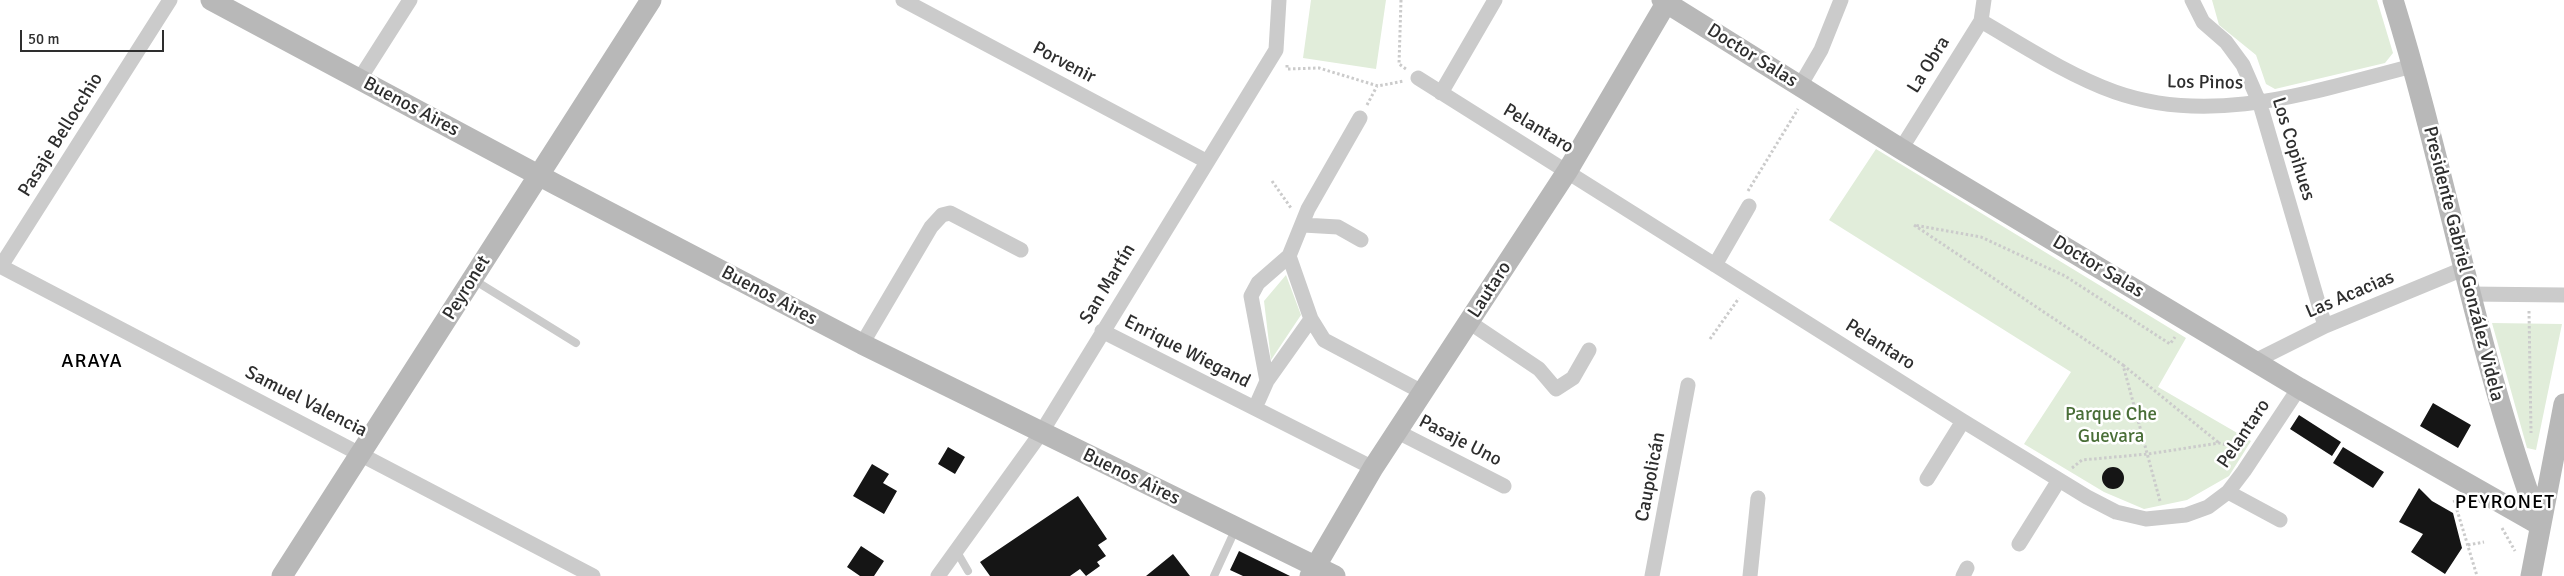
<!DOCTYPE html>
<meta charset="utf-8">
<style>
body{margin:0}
#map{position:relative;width:2564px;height:576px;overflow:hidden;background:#fff;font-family:Signika,sans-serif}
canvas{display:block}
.scale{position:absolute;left:20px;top:30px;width:144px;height:22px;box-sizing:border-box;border:2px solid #2e2e2e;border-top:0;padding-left:6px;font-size:15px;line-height:18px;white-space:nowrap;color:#2e2e2e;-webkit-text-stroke:4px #fff;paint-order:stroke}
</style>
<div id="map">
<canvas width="2564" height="576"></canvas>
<div class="scale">50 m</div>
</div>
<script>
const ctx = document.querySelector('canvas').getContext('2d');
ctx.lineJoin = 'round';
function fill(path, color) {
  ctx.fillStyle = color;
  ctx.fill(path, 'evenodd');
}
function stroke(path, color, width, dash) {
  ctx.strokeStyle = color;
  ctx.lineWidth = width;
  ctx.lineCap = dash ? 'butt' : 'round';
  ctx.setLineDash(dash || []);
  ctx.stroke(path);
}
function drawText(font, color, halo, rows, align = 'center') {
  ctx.font = font + ' Signika,sans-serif';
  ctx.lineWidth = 5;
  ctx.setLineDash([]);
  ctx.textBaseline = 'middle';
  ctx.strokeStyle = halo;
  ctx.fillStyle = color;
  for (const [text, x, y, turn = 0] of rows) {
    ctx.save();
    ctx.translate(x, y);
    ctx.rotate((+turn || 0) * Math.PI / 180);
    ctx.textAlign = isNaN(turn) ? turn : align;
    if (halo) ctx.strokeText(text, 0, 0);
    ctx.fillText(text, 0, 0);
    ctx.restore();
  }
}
const green = new Path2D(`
 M1311 0H1386L1376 69 1303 58Z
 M2212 0H2377L2393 53 2385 63 2275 89 2266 84 2256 55 2219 25Z
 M1876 149 2186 338 2158 387 2251 441 2229 476 2187 500 2144 509 2104 492 2024 444 2071 372 1829 220Z
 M1286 275 1301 315 1271 360 1264 301Z
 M2492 323 2562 324 2536 450 2527 448Z`);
const building = new Path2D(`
 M2433 403 2471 425 2458 448 2420 426Z
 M2299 415 2341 442 2332 456 2290 429Z
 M948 447 965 457 955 474 938 464Z
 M2343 447 2384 472 2373 488 2333 463Z
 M872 464 889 474 883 483 897 491 884 514 853 496Z
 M2102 478a11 11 0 1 1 22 0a11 11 0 1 1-22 0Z
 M2419 488 2432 501 2453 513 2462 548 2445 574 2411 552 2423 534 2399 522Z
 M1078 496 1107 539 1098 545 1106 556 1097 562 1100 566 1086 576 1080 569 1070 576H990L980 562Z
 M861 546 884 561 874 576H860L847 567Z
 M1239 551 1290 576H1243L1230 570Z
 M1173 554 1190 576H1146Z`);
const path = new Path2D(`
 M1401 0 1399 64 1406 69
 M1287 65V69L1319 68 1378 86 1404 81
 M1367 105 1377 86
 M1272 181 1291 208
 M1748 191 1798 109
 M2529 311 2531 433
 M1710 339 1739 298
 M2123 365 2219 443
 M2072 468 2082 460 2148 454 2219 443 2239 448
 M2454 500 2477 576
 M2160 501 2123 365 1914 225 1981 237 2065 276 2170 344 2175 337
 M2502 528 2515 551
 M2468 545 2484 542`);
const lane = new Path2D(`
 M474 280 576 343
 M957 552 968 571
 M1214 576 1236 528`);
const street = new Path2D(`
 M903 0 1206 161
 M2192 0 2203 22 2226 42 2243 65 2260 104 2325 326
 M1981 21C2024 46 2068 75 2115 92 2214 127 2317 90 2413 66
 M1418 78 1963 421 2087 497 2116 512 2146 519 2186 515 2208 507 2228 492 2244 471 2299 388
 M359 80 410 0
 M1800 86 1821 50 1841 0
 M1441 93 1495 0
 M1360 118 1308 209 1289 256 1311 319 1324 340 1422 392
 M1901 149 1981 21 1984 0
 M1303 225 1338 227 1361 240
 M1715 265 1749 206
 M0 266 593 576
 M1 266 170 0
 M2469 294 2564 295
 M1469 322 1539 369 1556 389 1573 378 1589 350
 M1102 331 1373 468
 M862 344 931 227 942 215 950 213 1021 250
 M2255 361 2325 326 2463 269
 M1267 381 1311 319
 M1255 408 1267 381 1251 296 1258 283 1289 256
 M1398 432 1504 486
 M1927 479 1963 421
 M2228 492 2280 520
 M2019 544 2059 480
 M938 576 1041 433 1276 50 1279 0
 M1652 576 1688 385
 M1750 576 1758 498
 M1963 576 1967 568`);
const secondary = new Path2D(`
 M211 0 555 184 862 344 1335 576
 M1662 0 1901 149 2299 388 2540 525
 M2393 0C2447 174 2476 354 2540 525
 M282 576 651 0
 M1310 576 1373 468 1568 170 1668 0
 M2531 576 2564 404`);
const streetNames = [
 ["Doctor Salas",1752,56,32],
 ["Porvenir",1064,63,28],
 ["La Obra",1929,65,-58],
 ["Los Pinos",2205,83,1],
 ["Buenos Aires",411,107,28],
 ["Pelantaro",1538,129,31],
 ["Pasaje Bellocchio",61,135,-58],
 ["Los Copihues",2293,149,73],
 ["Presidente Gabriel González Videla",2463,264,76],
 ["Doctor Salas",2098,267,31],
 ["San Martín",1108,284,-59],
 ["Peyronet",467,288,-58],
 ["Lautaro",1490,290,-57],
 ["Las Acacias",2350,295,-23],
 ["Buenos Aires",769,296,28],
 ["Pelantaro",1880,345,32],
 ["Enrique Wiegand",1187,352,27],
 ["Samuel Valencia",306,402,27],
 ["Pelantaro",2244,434,-56],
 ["Pasaje Uno",1460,441,27],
 ["Buenos Aires",1131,477,26],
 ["Caupolicán",1651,477,-79]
];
const parkNames = [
 ["Parque Che",2111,415],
 ["Guevara",2111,437]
];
const neighbourhoodNames = [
 ["ARAYA",92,362],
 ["PEYRONET",2505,503]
];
fill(green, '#e1edda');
fill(building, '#151515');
stroke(path, '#cbcbcb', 3, [2.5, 2.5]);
stroke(lane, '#cbcbcb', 8);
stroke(street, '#cbcbcb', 15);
stroke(secondary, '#b8b8b8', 21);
drawText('19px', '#2e2e2e', '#fff', streetNames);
drawText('19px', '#496e37', '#fff', parkNames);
ctx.letterSpacing = '1px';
drawText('20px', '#000', '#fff', neighbourhoodNames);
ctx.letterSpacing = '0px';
</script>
